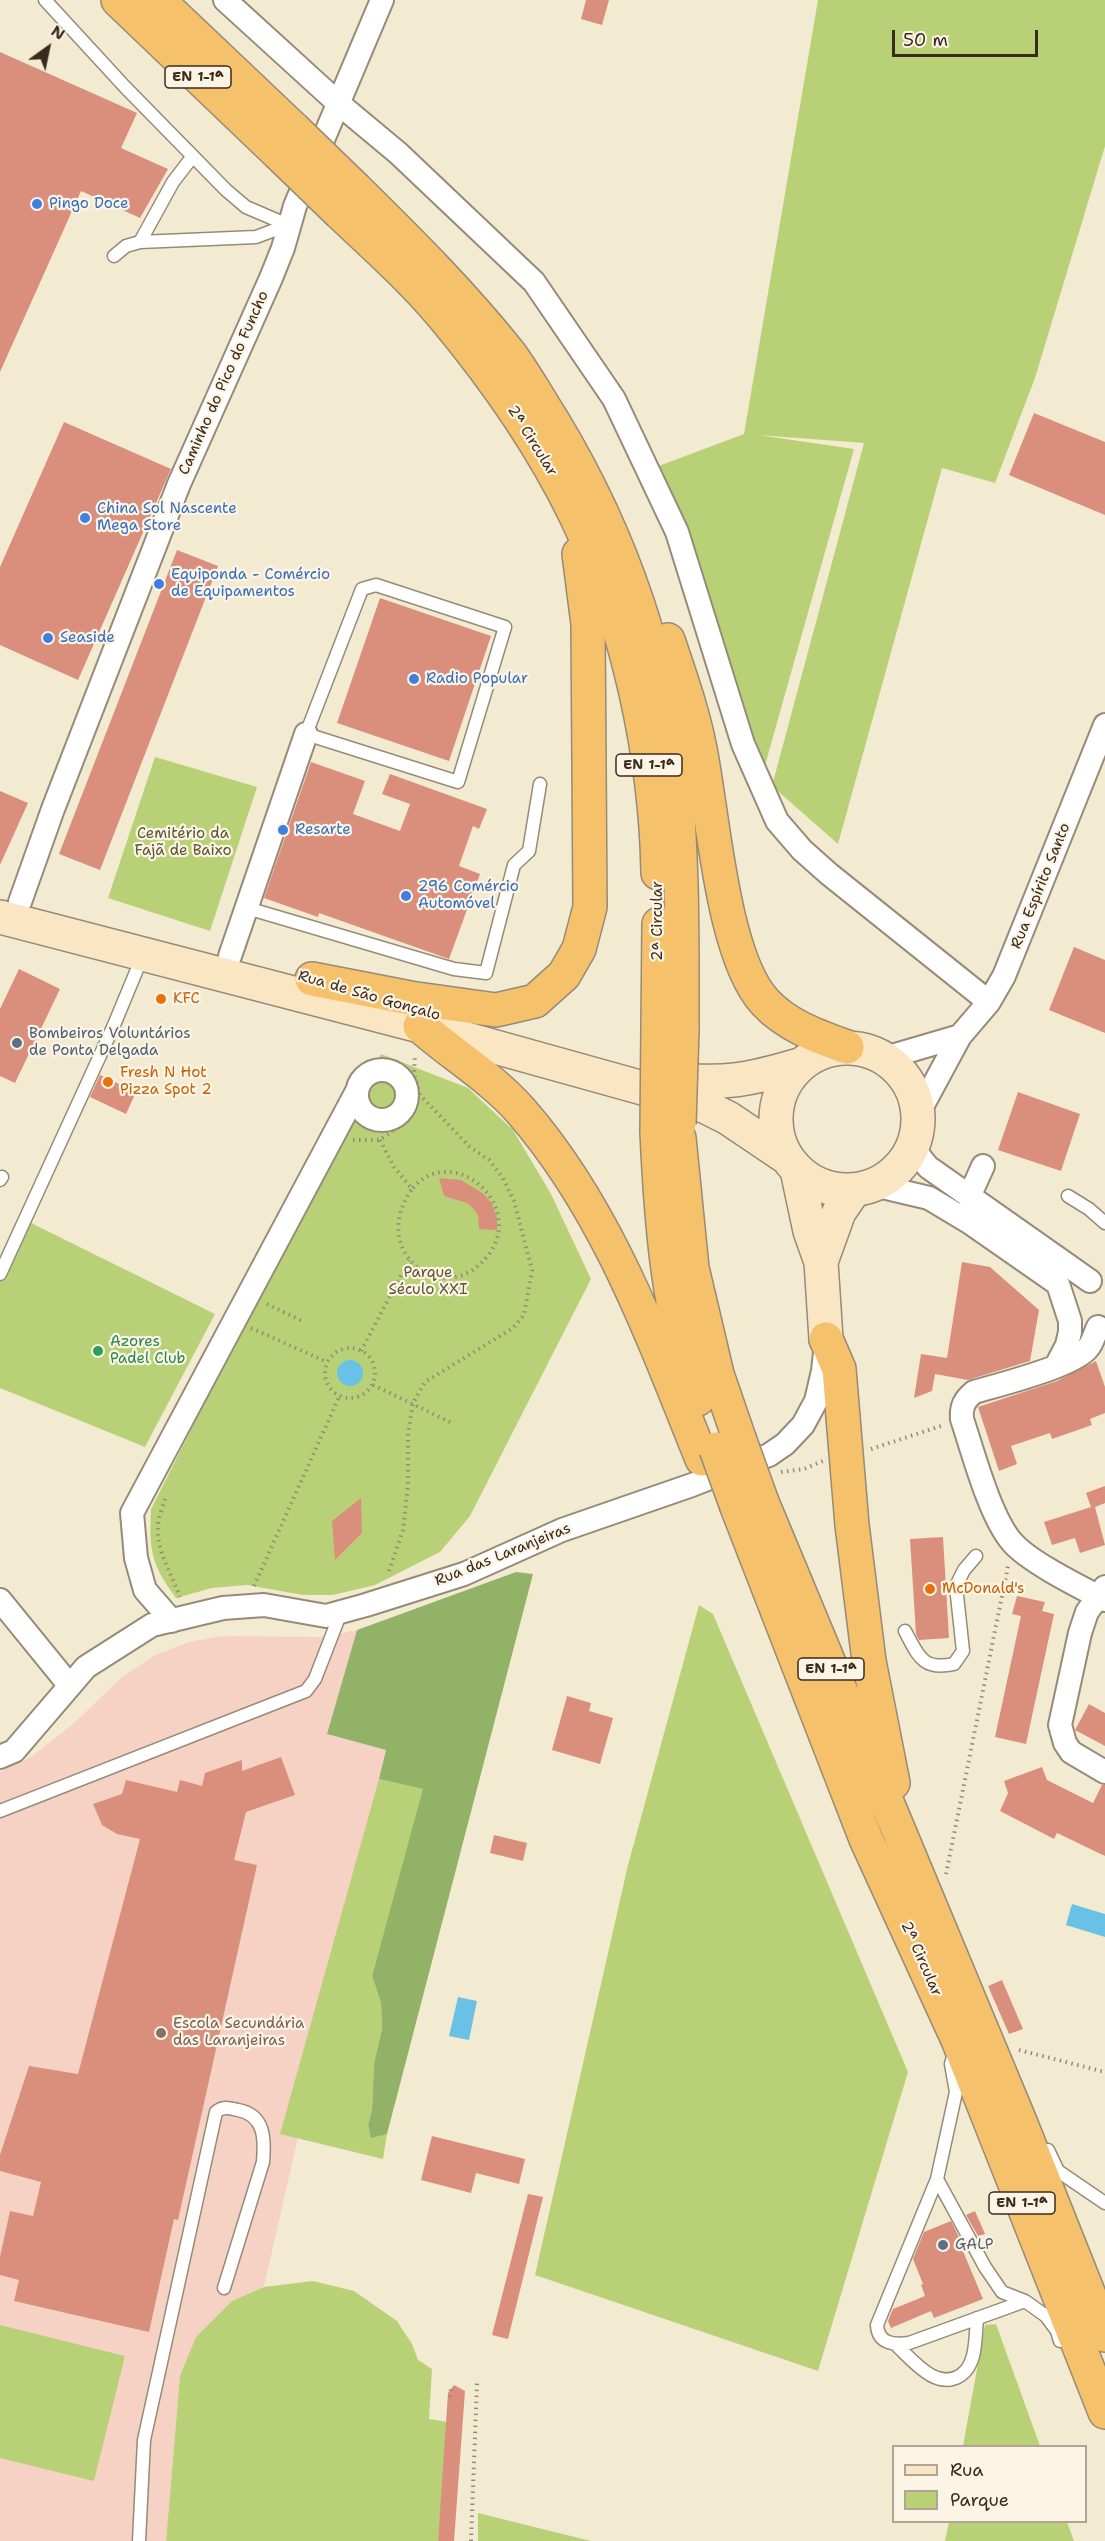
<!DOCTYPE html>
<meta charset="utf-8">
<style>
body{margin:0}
#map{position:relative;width:1105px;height:2541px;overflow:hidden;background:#f3ebd1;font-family:"Shantell Sans",sans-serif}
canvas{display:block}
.legend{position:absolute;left:892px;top:2445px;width:195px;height:78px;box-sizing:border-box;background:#fcf5e5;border:2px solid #afa495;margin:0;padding:8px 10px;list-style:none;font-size:18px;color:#3b2a1e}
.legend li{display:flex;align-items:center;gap:12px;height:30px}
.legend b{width:30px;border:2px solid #afa495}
.north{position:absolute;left:18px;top:18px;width:60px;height:60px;-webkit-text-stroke:4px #fcf5e5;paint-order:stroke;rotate:33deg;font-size:16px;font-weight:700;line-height:24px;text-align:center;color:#3b2a1e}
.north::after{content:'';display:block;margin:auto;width:21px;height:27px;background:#3b2a1e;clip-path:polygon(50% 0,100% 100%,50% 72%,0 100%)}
.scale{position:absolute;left:892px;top:30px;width:146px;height:27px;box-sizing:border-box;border:3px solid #3b2a1e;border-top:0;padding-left:8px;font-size:18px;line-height:21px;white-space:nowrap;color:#3b2a1e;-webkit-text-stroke:4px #fcf5e5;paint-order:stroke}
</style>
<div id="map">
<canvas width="1105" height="2541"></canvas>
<ul class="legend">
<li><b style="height:8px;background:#fbe6c4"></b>Rua</li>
<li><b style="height:16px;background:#b9d176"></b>Parque</li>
</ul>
<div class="north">N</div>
<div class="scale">50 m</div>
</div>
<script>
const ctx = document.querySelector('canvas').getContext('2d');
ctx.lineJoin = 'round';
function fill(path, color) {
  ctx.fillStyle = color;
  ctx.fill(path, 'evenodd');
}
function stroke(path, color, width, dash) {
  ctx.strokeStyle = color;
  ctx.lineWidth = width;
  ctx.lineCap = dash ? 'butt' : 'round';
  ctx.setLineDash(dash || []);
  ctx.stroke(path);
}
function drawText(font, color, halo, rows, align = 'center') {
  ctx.font = font + ' "Shantell Sans",sans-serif';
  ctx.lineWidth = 4.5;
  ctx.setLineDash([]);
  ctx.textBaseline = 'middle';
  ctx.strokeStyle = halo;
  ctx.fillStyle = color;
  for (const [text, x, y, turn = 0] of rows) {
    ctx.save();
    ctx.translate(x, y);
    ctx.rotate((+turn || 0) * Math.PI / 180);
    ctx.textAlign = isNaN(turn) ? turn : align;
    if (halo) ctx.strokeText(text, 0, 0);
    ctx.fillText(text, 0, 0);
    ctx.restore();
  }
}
const built = new Path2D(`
 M357 1630 327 1734 386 1750 264 2287 232 2301 180 2376 166 2541H0V1772L31 1757 73 1724 121 1678 155 1655 189 1642 222 1636 324 1637Z`);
const green = new Path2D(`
 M818 0H1105V146L1035 378 995 483 942 468 838 844 772 786 864 443 758 435 854 449 762 776 656 467 744 434Z
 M155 757 257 787 210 931 108 898Z
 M381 1054 468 1088 513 1130 551 1194 591 1279 470 1516 440 1552 375 1585 333 1595H303L247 1585 212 1588 176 1598C151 1564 149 1551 151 1509Z
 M25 1220 215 1314 145 1447 0 1388V1275Z
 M699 1605 713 1614 908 2072 818 2371 535 2275 628 1865Z
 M379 1779 424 1789 372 1976 381 2003 382 2029 374 2063 372 2110 368 2125 371 2137 387 2134 383 2159 280 2134Z
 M313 2281 354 2291 397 2321 412 2344 418 2360 432 2369 429 2419 448 2422 438 2541H166L180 2376 196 2337 232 2301 264 2287Z
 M996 2324 1040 2446H963L985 2325Z
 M0 2325 125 2356 94 2481 0 2458Z
 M478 2513 591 2541H478Z
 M949 2522H1067L1074 2541H945Z`);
const forest = new Path2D(`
 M516 1572 533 1574 387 2134 371 2138 368 2125 372 2110 374 2063 382 2029 381 2003 372 1976 423 1789 379 1779 386 1750 327 1734 357 1630Z`);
const water = new Path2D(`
 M337 1373a13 13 0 1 1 26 0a13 13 0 1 1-26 0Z
 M1072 1904 1105 1914V1937L1066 1925Z
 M458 1997 477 2001 469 2040 449 2036Z`);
const building = new Path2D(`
 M586 0H609L602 25 581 19Z
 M0 52 137 113 121 148 168 169 140 218 81 191 0 372Z
 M1034 413 1105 442V515L1009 475Z
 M64 422 171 469 78 680 0 645V567Z
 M177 550 218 566 100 870 59 854Z
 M380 598 491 636 449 761 337 723Z
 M311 762 365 781 353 814 400 831 410 804 382 794 390 774 487 809 479 829 473 826 459 866 480 874 449 959 319 913 318 917 264 898Z
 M0 791 28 803 0 865Z
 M1074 947 1105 960V1033L1049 1010Z
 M19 969 60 989 15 1083 0 1076V1009Z
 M100 1075 136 1092 126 1114 90 1097Z
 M1018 1092 1080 1114 1061 1171 998 1150Z
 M439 1178 461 1180 484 1194 492 1204 497 1218V1230L479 1229 478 1216 474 1209 467 1203 444 1196Z
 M962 1262 990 1267 1039 1310 1030 1361 968 1380 935 1374 932 1391 914 1398 921 1354 947 1358Z
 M1096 1361 1105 1387V1413L1090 1419 1092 1425 1052 1439 1050 1433 1011 1446 1017 1464 999 1471 978 1407 1057 1381Z
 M1105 1486V1503L1095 1507 1105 1545 1080 1553 1075 1538 1052 1545 1044 1522 1091 1507 1086 1493Z
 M361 1498 362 1533 335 1560 332 1521Z
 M943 1537 949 1638 919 1640 916 1634 910 1539Z
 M1017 1596 1045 1602 1042 1611 1054 1614 1026 1744 995 1737 1021 1616 1012 1614Z
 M567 1696 591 1703 589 1711 613 1718 600 1764 552 1750Z
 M1089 1704 1105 1713V1746L1075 1730Z
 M281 1757 295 1795 246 1812 234 1860 257 1865 178 2220 174 2219 149 2332 14 2301 19 2280 0 2275V2257L10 2211 33 2216 41 2182 0 2171V2155L29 2066 78 2074 140 1839 117 1834 102 1825 93 1804 122 1794 126 1780 177 1792 180 1780 202 1786 205 1773 242 1760V1771Z
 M1042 1767 1047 1780 1093 1803 1102 1785H1105V1856L1057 1833 1054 1839 1000 1811 1008 1793 1004 1781Z
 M494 1835 527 1843 523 1861 490 1853Z
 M1002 1980 1023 2029 1009 2034 988 1986Z
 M432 2136 525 2159 519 2184 476 2173 471 2193 421 2180Z
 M528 2194 543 2197 508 2339 492 2335Z
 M975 2211 985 2234 978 2236 966 2215Z
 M951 2221 962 2243 960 2244 983 2299 934 2318 931 2311 891 2328 888 2321 893 2309 925 2296 921 2285 923 2284 913 2259 924 2232Z
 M454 2385 465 2391 454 2541H438L448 2393Z`);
const path = new Path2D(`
 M353 1140H380L406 1121 420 1095
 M380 1140 394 1167 412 1189C366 1253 447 1312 489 1254 526 1203 451 1142 413 1188
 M267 1304 302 1321
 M251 1328 327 1362
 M325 1373a25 25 0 1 1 50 0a25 25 0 1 1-50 0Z
 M361 1351 409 1260
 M373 1385 452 1423
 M871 1449 944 1425
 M781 1472 804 1469 823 1461
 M165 1499C163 1507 158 1517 158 1526 156 1551 172 1574 180 1597
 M389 1571 403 1530 408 1485V1434L413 1403 425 1382 513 1328 524 1315 532 1270 514 1201 503 1178 489 1160 469 1146 420 1095 414 1073 415 1054
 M254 1586 340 1395
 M946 1874 1008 1566
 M1019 2050 1105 2072
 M450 2397 451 2389
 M471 2541 477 2383`);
const lane = new Path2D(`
 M45 0 125 87 226 190 246 207 288 225
 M140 242 256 237 288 225
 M114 256 126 246 140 242 173 182 193 156
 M376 585 505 627 458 782 306 734 362 589Z
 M247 908 454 969 486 973 514 865 529 851 540 784
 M0 1180 2 1177
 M1068 1196 1089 1209 1105 1223
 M0 1274 114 1025 143 955
 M905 1631C918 1655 922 1671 954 1664L963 1651 956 1586 964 1570 976 1556
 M0 1811 306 1691 315 1679 341 1612
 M954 2053 951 2064 956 2092 937 2179 985 2267 1002 2292 1025 2301 1046 2316 1057 2331 1060 2341
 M1048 2150 1058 2171 1105 2203
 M937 2179 877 2325C878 2344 894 2345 909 2343L1025 2301
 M895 2344C912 2359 936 2392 961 2375 967 2371 971 2363 973 2356 976 2344 976 2330 977 2318
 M139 2541 144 2440 216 2112C223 2106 229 2108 238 2110 265 2115 265 2139 263 2162L224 2288`);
const street = new Path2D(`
 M225 0 338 103 398 153 534 282 614 399 677 532 743 744 777 821 802 850 829 874 989 1002
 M20 902 53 809 179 484 271 278 283 248 295 206 382 0
 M230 956 306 734
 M885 1058 960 1036
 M357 1095a25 25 0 1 1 50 0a25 25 0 1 1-50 0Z
 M918 1114 960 1036 989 1002 1004 976 1105 725
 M912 1147 928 1167 1090 1281
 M874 1185 929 1198 969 1222 1058 1284 1070 1321V1332L1067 1345 1056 1366
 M969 1197 983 1166
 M1098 1327C1095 1333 1093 1342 1088 1348 1075 1366 998 1385 974 1392 964 1400 961 1407 962 1419 973 1452 990 1517 1012 1542 1029 1562 1080 1587 1105 1600
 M1105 1587 1087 1612 1080 1633 1060 1725 1065 1743 1071 1752 1105 1772
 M0 1600 70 1686
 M172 1621 145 1590 136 1558 132 1513 357 1091
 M0 1757 14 1751 86 1667 152 1625 223 1608 264 1605 326 1616 366 1605 464 1574 562 1530 692 1485 769 1455 785 1444 803 1425 816 1401 823 1371 826 1343`);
const secondary = new Path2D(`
 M0 917 420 1026 700 1104 728 1118 786 1157
 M776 1119a71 71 0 1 1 142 0a71 71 0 1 1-142 0Z
 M665 1078C720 1085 746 1081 799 1065
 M797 1170 810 1231 821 1262 826 1339
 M821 1262 839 1212 854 1190`);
const highway = new Path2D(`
 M118 0 279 154
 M158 0 294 129
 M356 189C410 242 463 295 510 354 521 369 531 386 541 402 611 512 661 640 674 771 683 857 682 944 682 1030
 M340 213C375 246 412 279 443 316 494 377 541 444 576 516 627 623 656 755 658 873
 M668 640C680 676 693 712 700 749 713 813 722 956 765 1002 787 1026 817 1036 847 1047
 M312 979 410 998 496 1010 535 1001 564 975 579 949 590 907 588 624 579 554
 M658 1025 659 924
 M420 1026C453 1055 492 1078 521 1111 608 1211 653 1338 702 1459
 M657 1132C661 1221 668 1315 698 1399
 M679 1138 692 1268 717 1374 739 1438
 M826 1339 839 1369 852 1525 869 1661 893 1783
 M762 1502 1021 2124 1105 2335
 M737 1507 866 1839 958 2040 1105 2412`);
const highwayBridge = new Path2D(`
 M294 129 356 189
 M279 154 340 213
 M679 1124 682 1030
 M657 1132 658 1025
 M739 1438 762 1502
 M716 1449 737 1507`);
const markers = [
 [37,204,6,"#3f7fe0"],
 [85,518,6,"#3f7fe0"],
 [159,584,6,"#3f7fe0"],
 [48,638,6,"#3f7fe0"],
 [414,679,6,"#3f7fe0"],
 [283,830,6,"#3f7fe0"],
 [406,896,6,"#3f7fe0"],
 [161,999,6,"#e8710a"],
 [17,1043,6,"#5c6f8a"],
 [108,1082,6,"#e8710a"],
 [98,1351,6,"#2e9e5b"],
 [930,1589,6,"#e8710a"],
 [161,2033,6,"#8d6e63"],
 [943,2245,6,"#5c6f8a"]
];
const shields = [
 [198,77,66],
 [649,765,66],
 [831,1669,66],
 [1022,2203,66]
];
const shieldNames = [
 ["EN 1-1ª",198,77],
 ["EN 1-1ª",649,765],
 ["EN 1-1ª",831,1669],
 ["EN 1-1ª",1022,2203]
];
const shopNames = [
 ["Pingo Doce",49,204],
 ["China Sol Nascente",97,509],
 ["Mega Store",97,526],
 ["Equiponda - Comércio",171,575],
 ["de Equipamentos",171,592],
 ["Seaside",60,638],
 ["Radio Popular",426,679],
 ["Resarte",295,830],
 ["296 Comércio",418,887],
 ["Automóvel",418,904]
];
const streetNames = [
 ["Caminho do Pico do Funcho",224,383,-66],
 ["2ª Circular",532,441,58],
 ["Rua Espírito Santo",1041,886,-68],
 ["2ª Circular",658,921,-90],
 ["Rua de São Gonçalo",369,996,16],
 ["Rua das Laranjeiras",503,1555,-22],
 ["2ª Circular",921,1959,66]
];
const parkNames = [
 ["Cemitério da",183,834],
 ["Fajã de Baixo",183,851],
 ["Parque",428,1273],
 ["Século XXI",428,1290]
];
const foodNames = [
 ["KFC",173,999],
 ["Fresh N Hot",120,1073],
 ["Pizza Spot 2",120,1090],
 ["McDonald's",942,1589]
];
const serviceNames = [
 ["Bombeiros Voluntários",29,1034],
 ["de Ponta Delgada",29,1051],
 ["GALP",955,2245]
];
const leisureNames = [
 ["Azores",110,1342],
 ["Padel Club",110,1359]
];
const educationNames = [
 ["Escola Secundária",173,2024],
 ["das Laranjeiras",173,2041]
];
fill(built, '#f6d2c4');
fill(green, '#b9d176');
fill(forest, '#92b367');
fill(water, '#69c1e6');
fill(building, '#da8f7c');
stroke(lane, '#978a78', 15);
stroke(street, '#978a78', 26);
stroke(secondary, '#978a78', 36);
stroke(highway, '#978a78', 36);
stroke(path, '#978a78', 4, [1.5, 4.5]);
stroke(lane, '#fff', 12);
stroke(street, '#fff', 22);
stroke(secondary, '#fbe6c4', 33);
stroke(highway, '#f5c16b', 33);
stroke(highwayBridge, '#978a78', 36, []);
stroke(highwayBridge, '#f5c16b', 33);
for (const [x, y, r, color] of markers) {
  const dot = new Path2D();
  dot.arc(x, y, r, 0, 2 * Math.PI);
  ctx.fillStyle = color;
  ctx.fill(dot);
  stroke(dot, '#fcf5e5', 2);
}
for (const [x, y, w] of shields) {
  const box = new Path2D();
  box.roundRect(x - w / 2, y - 11, w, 22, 4.5);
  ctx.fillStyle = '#fcf5e5';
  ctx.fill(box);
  stroke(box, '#3b2a1e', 1.5);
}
drawText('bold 14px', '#3b2a1e', null, shieldNames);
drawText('15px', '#366cbe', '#fcf5e5', shopNames, 'left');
drawText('15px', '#3b2a1e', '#fcf5e5', streetNames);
drawText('15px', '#5a5434', '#fcf5e5', parkNames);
drawText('15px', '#c56008', '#fcf5e5', foodNames, 'left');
drawText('15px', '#4e5e75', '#fcf5e5', serviceNames, 'left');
drawText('15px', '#27864d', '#fcf5e5', leisureNames, 'left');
drawText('15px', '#785e54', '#fcf5e5', educationNames, 'left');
</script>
